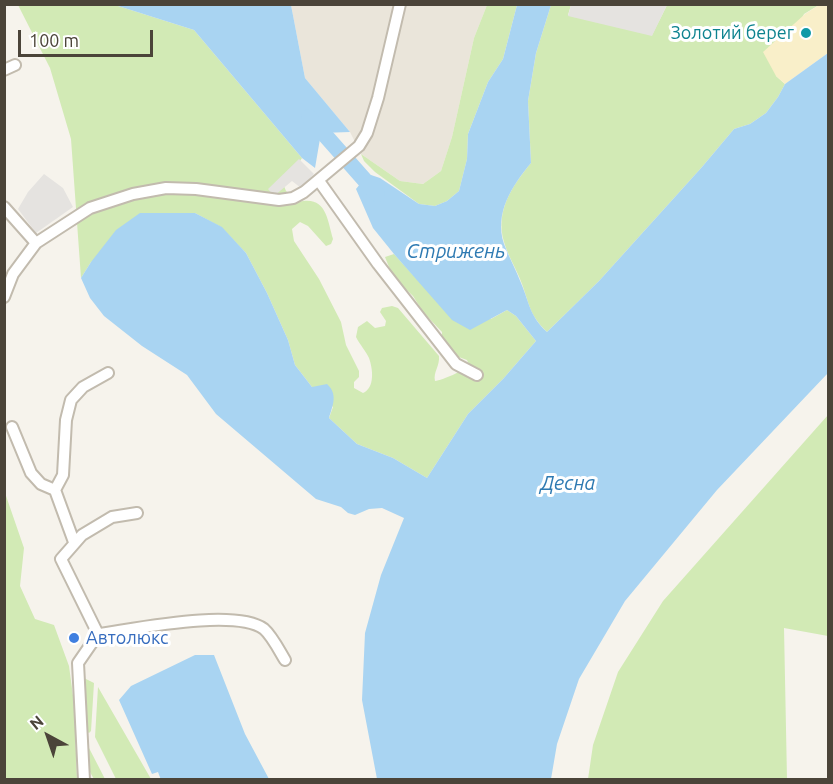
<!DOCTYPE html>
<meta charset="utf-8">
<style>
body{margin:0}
#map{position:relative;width:833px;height:784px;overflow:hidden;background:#f6f3ec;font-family:Ubuntu,sans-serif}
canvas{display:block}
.frame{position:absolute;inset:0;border:6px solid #4b4439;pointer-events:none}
.north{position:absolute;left:18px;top:706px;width:60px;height:60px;-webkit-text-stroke:4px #fff;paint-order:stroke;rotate:320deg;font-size:16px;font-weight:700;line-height:24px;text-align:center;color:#4b4439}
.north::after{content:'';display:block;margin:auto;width:21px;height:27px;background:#4b4439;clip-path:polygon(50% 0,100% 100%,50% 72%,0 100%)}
.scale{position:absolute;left:18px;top:30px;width:135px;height:27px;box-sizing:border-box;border:3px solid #4b4439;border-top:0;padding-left:8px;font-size:18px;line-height:21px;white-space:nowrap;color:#4b4439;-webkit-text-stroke:4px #fff;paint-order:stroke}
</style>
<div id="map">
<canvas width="833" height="784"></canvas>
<div class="frame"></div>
<div class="north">N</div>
<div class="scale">100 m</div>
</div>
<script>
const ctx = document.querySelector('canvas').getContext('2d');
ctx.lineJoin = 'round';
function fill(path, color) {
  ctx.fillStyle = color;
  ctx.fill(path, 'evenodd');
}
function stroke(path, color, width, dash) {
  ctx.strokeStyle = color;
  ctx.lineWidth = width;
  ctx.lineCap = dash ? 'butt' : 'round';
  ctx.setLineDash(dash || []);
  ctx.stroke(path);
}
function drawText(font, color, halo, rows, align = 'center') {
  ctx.font = font + ' Ubuntu,sans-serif';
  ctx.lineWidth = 6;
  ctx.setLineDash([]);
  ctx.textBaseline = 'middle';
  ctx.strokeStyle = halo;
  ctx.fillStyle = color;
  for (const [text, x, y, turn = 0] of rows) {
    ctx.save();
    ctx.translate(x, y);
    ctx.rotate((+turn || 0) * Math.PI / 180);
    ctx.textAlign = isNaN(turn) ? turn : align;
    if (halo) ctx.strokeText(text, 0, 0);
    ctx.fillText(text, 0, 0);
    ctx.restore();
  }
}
const residential = new Path2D(`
 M291 5H487L474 38 452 137 441 171 423 184 400 181 361 154 350 132 305 78Z`);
const green = new Path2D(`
 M18 5H115L194 30 302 158 284 186 286 191 298 202C326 195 327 218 333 239L331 244 326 246 308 226 300 222 292 229 294 241 319 279 341 322 346 345 359 371V377L354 382V388L363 393C375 388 373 369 369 358 366 351 360 345 356 337L358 327 367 321 375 328 385 326 386 321 380 312 382 308 392 306 398 308 439 356C440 366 433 372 435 381 443 380 463 371 469 365L467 360 453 355 442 343V332L423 312 413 296 393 277 385 257 394 254 413 275 491 319 507 310 516 316 536 341 503 379 468 414 427 478 393 458 357 444 329 418 333 407 312 387 295 365 288 340 267 293 246 253 221 227 195 213 91 262 81 278 71 139 50 68Z
 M487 5H517L503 59 488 82 468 134 467 159 459 191 447 201 435 206 419 204 375 172 364 161 361 154 400 181 423 184 441 171 452 137 474 38Z
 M551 5H571L568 15 652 35 667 5H819L804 14 776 76 785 84 778 97 766 113 750 124 734 129 702 167 599 281 547 332C529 314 530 306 522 284 517 270 508 256 504 242 495 211 512 186 531 163L528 101 536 53Z
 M828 415V636L784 628 787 779H588L593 745 618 672 663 601Z
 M4 490 24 548 20 586 35 619 54 625 69 666 74 703 77 779H5Z
 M84 678 94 683 91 731 89 733 86 731Z
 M98 687 151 779H116L95 737Z
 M89 748 105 779H94C88 770 85 759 89 748Z`);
const sand = new Path2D(`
 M819 5H828V53L785 84 776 76 763 52 805 14Z`);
const parking = new Path2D(`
 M571 5V4L667 5 652 36 568 16Z
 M299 159 314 174 301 188 292 181 274 196 268 189Z
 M44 174 63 188 73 207 36 233 18 209 28 192Z`);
const water = new Path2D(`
 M115 5H291L305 78 350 132 321 133 315 168 302 158 194 30Z
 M517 5H551L536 53 528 101 531 163C512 186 494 213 504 244 509 257 516 270 521 283 530 304 529 315 547 332L599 281 702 167 734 129 750 124 766 113 778 97 785 84 828 53V373L717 490 625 601 579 679 557 744 551 779H377L362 700 365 633 381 575 404 518 382 508 369 509 355 515 348 513 341 507 316 499 216 414 187 375 142 346 104 316 90 298 81 278 91 262 116 230 140 213H195L222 227 246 253 267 293 288 340 295 365 312 387 327 384C338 394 333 405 329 418L357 444 393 458 427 478 468 414 503 379 536 341 516 316 507 310 470 330 452 320 394 254 373 228 356 189 364 179 371 175 380 178 419 204 435 206 447 201 459 191 467 159 468 134 488 82 503 59Z
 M195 655H214L245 734 269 779 161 780 158 772 152 774 119 700 131 686Z`);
const river = new Path2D(`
 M309 117 377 194`);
const minor = new Path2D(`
 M4 70 15 65
 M319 181 378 264 456 364 477 375
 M4 207 36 243
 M4 297 13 274 36 243 90 208 133 194 166 188 196 189 279 200 293 198 304 192 359 146 367 133 378 98 400 4
 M12 427 31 473 41 484 55 490 74 542
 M55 490 63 475 66 420 71 400 83 387 108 373
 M98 634 61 559 82 535 112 517 137 513
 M84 780 78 663 98 634C135 629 235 608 264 629 272 636 279 650 285 660`);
const markers = [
 [806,33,6,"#0f9aa8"],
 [74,638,6,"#3f7fe0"]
];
const cultureNames = [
 ["Золотий берег",794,33]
];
const shopNames = [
 ["Автолюкс",86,638]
];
const waterNames = [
 ["Стрижень",456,251],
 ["Десна",568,483]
];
fill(residential, '#eae5da');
fill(green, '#d2eab5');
fill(sand, '#f9efc9');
fill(parking, '#e5e3e0');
fill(water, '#a9d4f2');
stroke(river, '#a9d4f2', 16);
stroke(minor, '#c2bbae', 14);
stroke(minor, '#fff', 10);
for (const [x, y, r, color] of markers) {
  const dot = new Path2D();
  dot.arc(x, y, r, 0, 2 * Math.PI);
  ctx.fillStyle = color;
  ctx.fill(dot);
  stroke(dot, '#fff', 2);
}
drawText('18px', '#0d838f', '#fff', cultureNames, 'right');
drawText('18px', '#366cbe', '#fff', shopNames, 'left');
drawText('italic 20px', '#2e7ab2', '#fff', waterNames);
</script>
